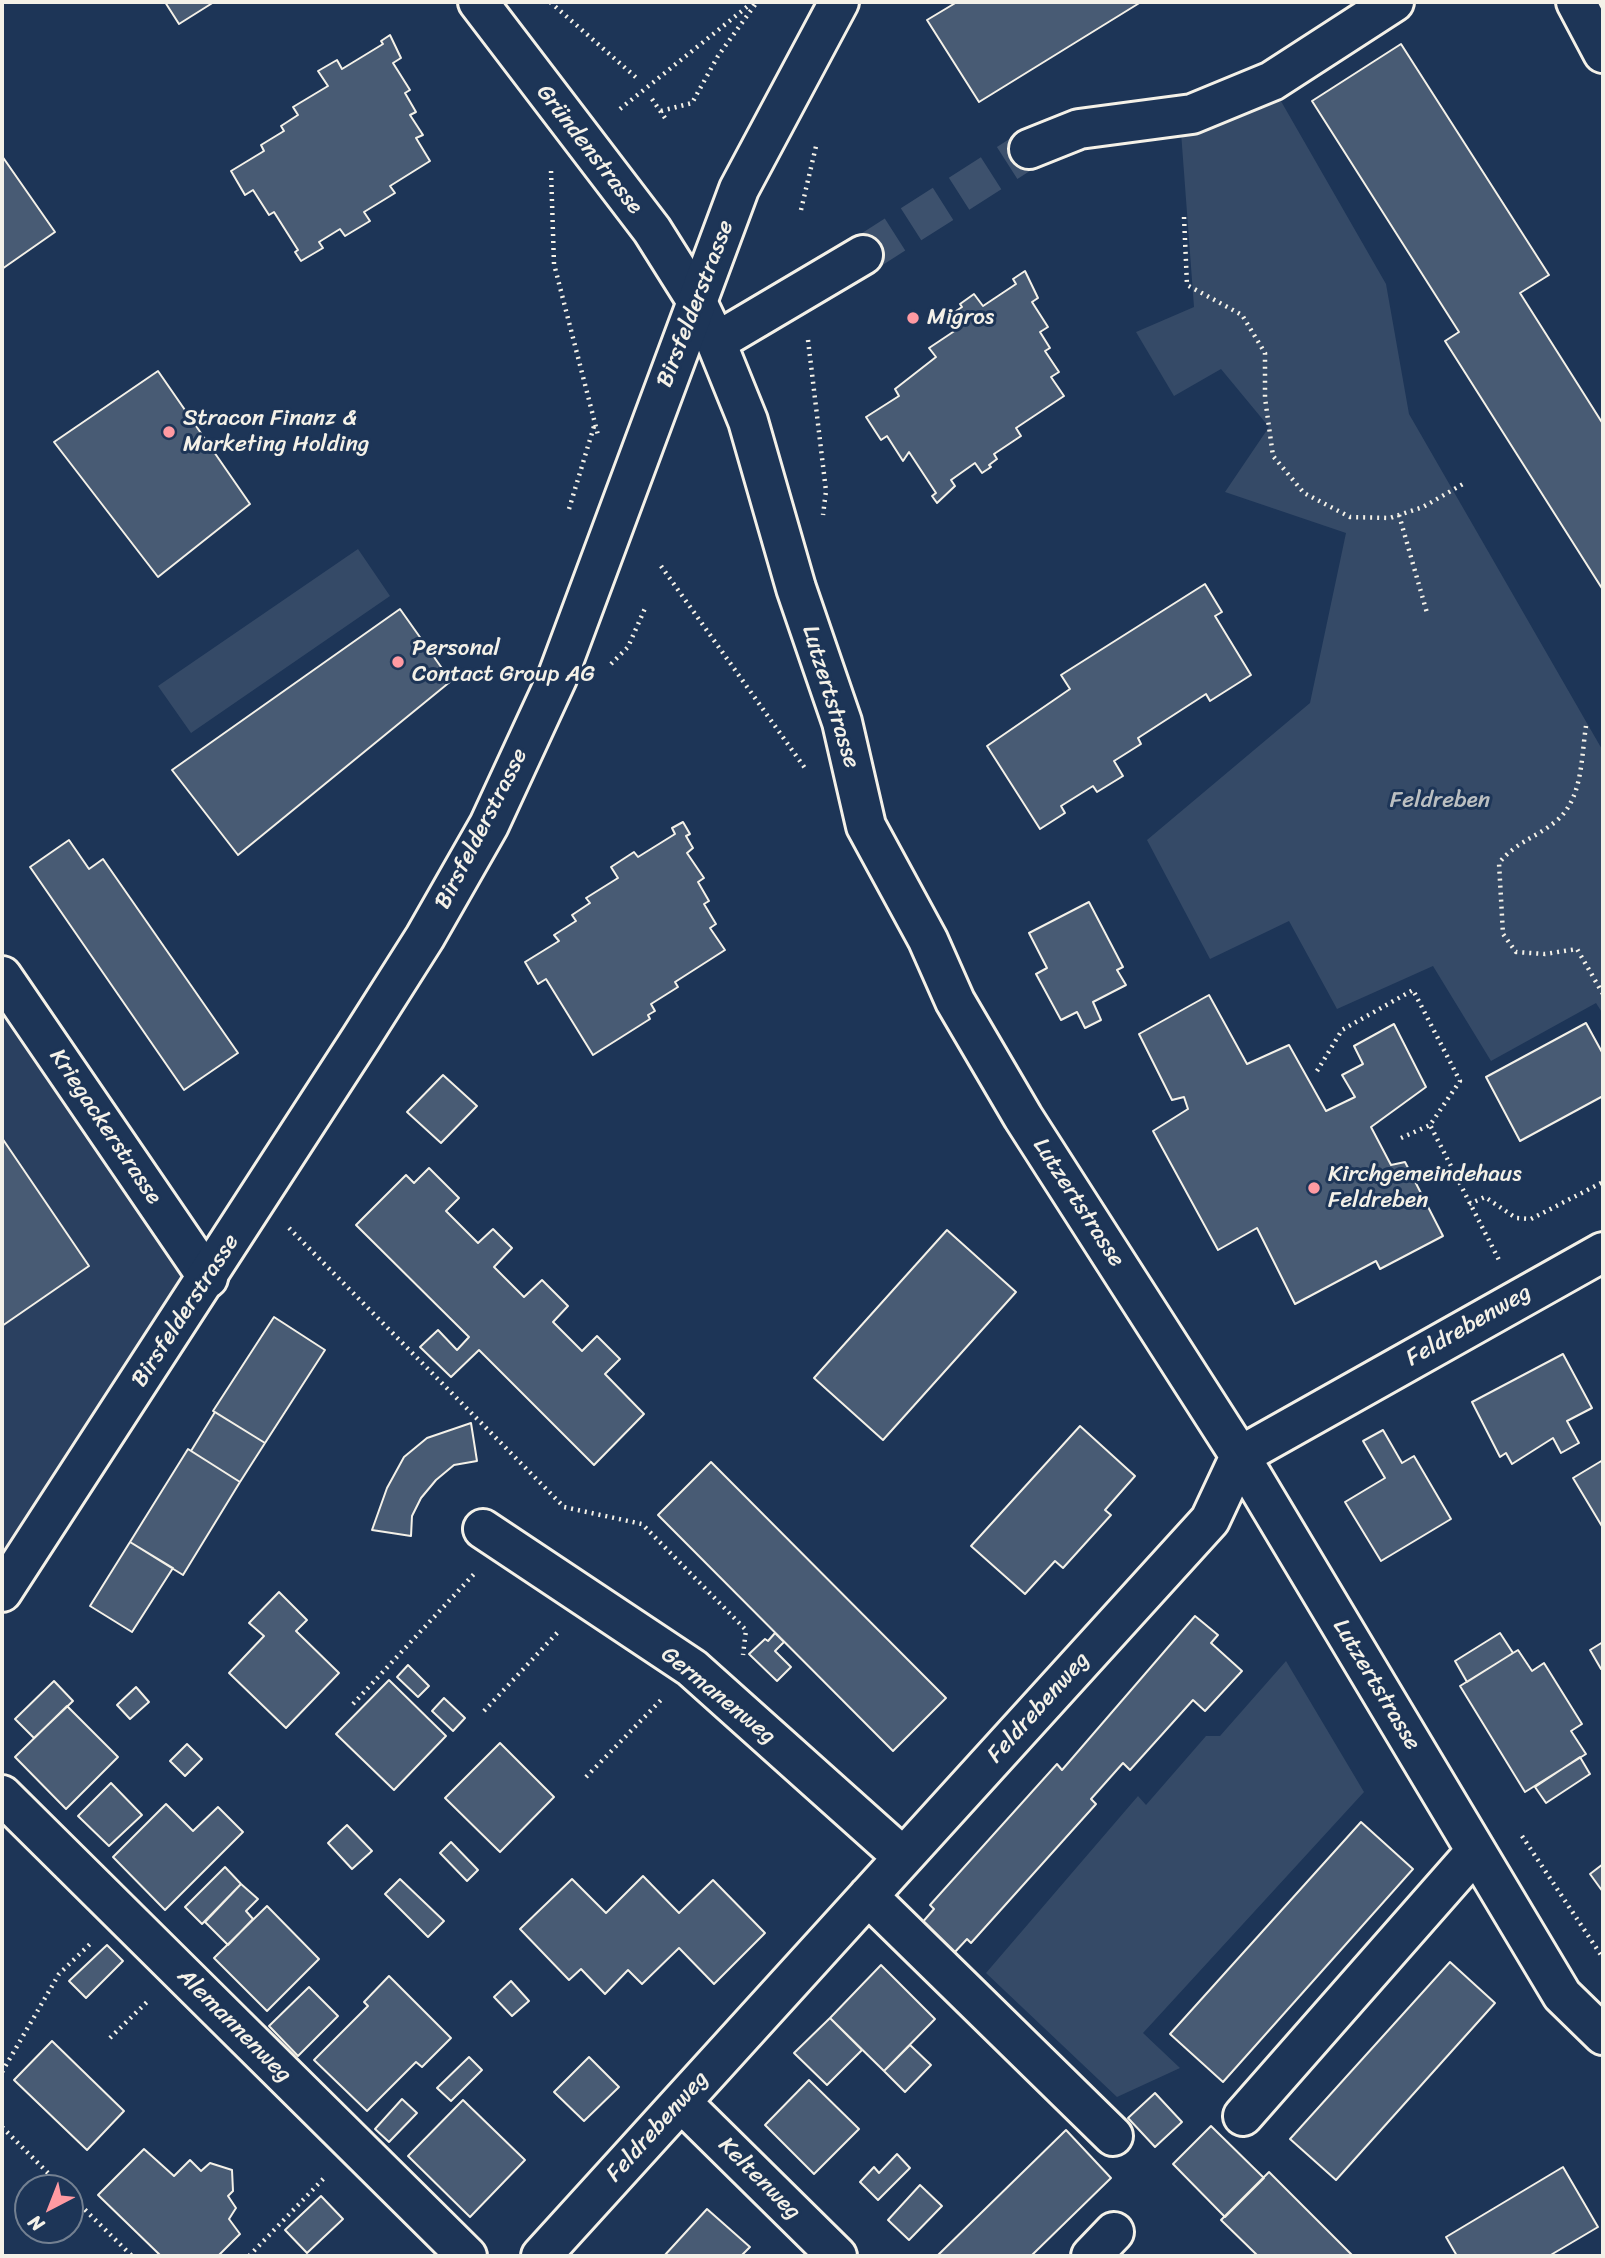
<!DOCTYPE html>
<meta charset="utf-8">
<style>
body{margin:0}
#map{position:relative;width:1605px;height:2258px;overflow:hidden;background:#1d3557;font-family:Sriracha,sans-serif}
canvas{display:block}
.frame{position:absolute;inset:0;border:4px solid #f4f1e8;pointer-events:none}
.north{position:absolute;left:14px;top:2174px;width:70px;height:70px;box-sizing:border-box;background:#1d3557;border:2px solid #738091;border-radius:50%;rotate:222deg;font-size:19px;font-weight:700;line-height:28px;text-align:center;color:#f4f1e8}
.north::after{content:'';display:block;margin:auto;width:24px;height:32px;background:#ff9aa2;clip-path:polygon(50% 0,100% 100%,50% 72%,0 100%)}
</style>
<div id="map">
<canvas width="1605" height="2258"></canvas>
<div class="frame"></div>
<div class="north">N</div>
</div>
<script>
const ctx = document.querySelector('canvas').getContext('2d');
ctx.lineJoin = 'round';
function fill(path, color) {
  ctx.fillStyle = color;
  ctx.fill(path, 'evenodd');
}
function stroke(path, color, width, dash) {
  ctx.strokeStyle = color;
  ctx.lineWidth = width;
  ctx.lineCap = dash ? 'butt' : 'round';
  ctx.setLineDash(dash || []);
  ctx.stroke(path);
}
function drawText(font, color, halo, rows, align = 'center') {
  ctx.font = font + ' Sriracha,sans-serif';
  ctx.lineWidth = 6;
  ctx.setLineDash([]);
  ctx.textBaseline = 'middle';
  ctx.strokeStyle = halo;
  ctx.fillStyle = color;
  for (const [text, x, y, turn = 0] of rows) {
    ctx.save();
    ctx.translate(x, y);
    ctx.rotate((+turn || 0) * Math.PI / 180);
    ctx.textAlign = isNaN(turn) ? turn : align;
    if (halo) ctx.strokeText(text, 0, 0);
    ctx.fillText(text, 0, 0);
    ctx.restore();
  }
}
const built = new Path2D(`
 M2 977 208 1278 2 1592Z`);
const green = new Path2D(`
 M1274 89 1386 284 1409 414 1603 751V1014L1596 1003 1491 1061 1433 966 1337 1009 1289 921 1210 959 1147 840 1310 703 1346 533 1225 492 1269 427 1221 369 1174 396 1136 332 1194 307 1181 132Z
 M358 549 390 596 191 733 158 686Z
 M1286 1661 1364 1792 1143 2033 1180 2068 1117 2097 986 1973 1138 1796 1146 1805 1206 1736H1220Z`);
const building = new Path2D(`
 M165 2H214L179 24Z
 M957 2H1141L979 102 927 20Z
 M390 35 401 58 393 63 410 90 405 93 416 112 410 115 423 135 416 138 430 161 390 186 395 193 364 212 370 221 345 236 340 229 319 242 323 248 301 261 295 252 298 250 274 212 269 215 253 190 245 195 231 171 264 151 261 145 284 131 281 126 298 115 293 107 328 86 318 71 337 60 342 69 383 44 381 41Z
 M1401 44 1549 275 1520 293 1603 424V590L1445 341 1459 332 1312 101Z
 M2 156 55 232 2 269Z
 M1025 271 1038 298 1032 302 1048 327 1040 332 1050 348 1045 351 1059 372 1051 377 1064 396 1016 428 1021 436 994 454 997 459 989 465 991 467 982 473 975 463 951 480 955 486 937 503 932 496 936 493 909 452 903 461 887 436 881 440 866 417 899 396 895 389 936 357 929 348 959 328 950 315 962 307 960 304 974 294 983 306 1016 284 1013 279Z
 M158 371 250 504 158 577 54 442Z
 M1205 584 1222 612 1215 616 1251 675 1210 701 1206 694 1138 738 1141 744 1114 761 1123 776 1097 792 1093 786 1061 806 1065 813 1040 829 987 746 1070 689 1061 675Z
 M400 609 451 681 238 855 172 770Z
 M683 822 690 834 686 836 693 848 687 853 704 878 698 882 709 901 704 904 716 924 710 928 725 950 675 982 678 987 651 1004 655 1011 648 1015 650 1019 593 1055 546 979 538 984 525 962 559 941 554 935 576 921 572 915 590 903 586 898 618 878 611 867 634 852 638 857 675 834 672 828Z
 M69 840 89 869 103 859 238 1053 184 1090 30 867Z
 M1089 902 1123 967 1117 970 1126 985 1093 1002 1101 1020 1085 1028 1077 1012 1061 1020 1036 974 1047 968 1029 933Z
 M1209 995 1247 1064 1289 1045 1326 1111 1355 1097 1342 1075 1363 1064 1354 1046 1394 1024 1426 1087 1371 1127 1391 1165 1405 1162 1443 1236 1380 1269 1376 1261 1295 1304 1257 1228 1218 1250 1153 1131 1188 1109 1184 1097 1172 1100 1139 1034Z
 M1586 1023 1603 1054V1096L1520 1141 1486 1077Z
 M443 1075 477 1106 441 1143 407 1112Z
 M2 1138 89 1266 2 1326Z
 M429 1168 459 1198 446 1211 478 1243 493 1229 512 1248 494 1267 524 1297 542 1280 568 1306 553 1322 582 1351 597 1336 620 1359 605 1374 644 1414 594 1465 479 1350 451 1377 420 1347 438 1330 457 1350 469 1337 356 1225 406 1175 414 1183Z
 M947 1230 1016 1292 883 1440 814 1378Z
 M274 1317 325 1350 265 1443 213 1411Z
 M1563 1354 1592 1408 1567 1421 1579 1443 1561 1453 1553 1438 1512 1464 1506 1453 1500 1457 1472 1402Z
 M215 1412 265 1443 240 1482 191 1451Z
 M471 1423 477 1461 454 1465 436 1480 421 1498 412 1516 411 1536 372 1530 387 1488 404 1457 427 1438Z
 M1080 1426 1135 1476 1105 1510 1111 1515 1063 1568 1055 1561 1025 1594 971 1546Z
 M1383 1430 1402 1463 1414 1456 1451 1519 1381 1561 1345 1502 1385 1478 1363 1441Z
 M188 1449 240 1482 183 1575 130 1542Z
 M1603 1460V1528L1573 1478Z
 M711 1462 946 1698 893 1751 658 1515Z
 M130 1542 173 1568 132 1632 90 1606Z
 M279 1592 307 1620 296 1631 339 1673 286 1728 229 1673 264 1636 249 1623Z
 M1195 1616 1218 1635 1211 1643 1242 1671 1205 1711 1193 1700 1130 1770 1123 1763 1091 1799 1096 1804 971 1943 967 1939 954 1953 921 1924 934 1909 930 1905 1057 1764 1062 1770Z
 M775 1633 784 1642 775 1651 791 1667 777 1681 749 1654 765 1639 768 1641Z
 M1500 1633 1513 1653 1467 1682 1455 1661Z
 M1603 1642V1668L1601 1669 1590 1650Z
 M1518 1650 1532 1671 1544 1663 1582 1724 1571 1731 1586 1754 1525 1792 1460 1686Z
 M408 1665 429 1686 418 1697 397 1677Z
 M389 1680 446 1736 394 1790 336 1734Z
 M54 1681 73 1701 34 1738 15 1719Z
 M136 1687 149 1702 130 1719 117 1705Z
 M444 1698 465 1718 453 1731 432 1711Z
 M67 1706 118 1757 66 1809 15 1757Z
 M500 1743 554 1797 500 1852 445 1798Z
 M187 1744 202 1759 185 1776 170 1761Z
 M1580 1757 1590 1774 1546 1803 1535 1787Z
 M111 1783 142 1815 109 1846 78 1816Z
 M166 1804 193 1831 218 1807 243 1832 165 1910 113 1857Z
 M1361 1822 1413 1869 1223 2082 1170 2034Z
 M347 1825 372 1851 352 1869 328 1843Z
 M451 1842 478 1870 467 1881 440 1853Z
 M1603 1864V1892L1590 1874Z
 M225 1867 241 1884 202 1924 185 1907Z
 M643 1876 679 1913 713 1880 765 1933 714 1984 679 1948 642 1984 628 1970 605 1994 581 1969 569 1980 520 1929 572 1879 606 1913Z
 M400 1879 444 1921 428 1937 385 1894Z
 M241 1884 258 1899 246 1911 253 1919 228 1945 205 1922Z
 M267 1906 319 1959 267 2011 214 1958Z
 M107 1945 123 1961 86 1998 69 1981Z
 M1450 1962 1495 2003 1336 2180 1290 2139Z
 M881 1965 935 2019 884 2071 830 2018Z
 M389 1976 451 2038 422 2067 416 2062 367 2111 314 2060 368 2006 364 2002Z
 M511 1981 529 2001 512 2016 494 1997Z
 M309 1987 338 2016 298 2056 269 2026Z
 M830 2018 862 2050 827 2085 794 2053Z
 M52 2041 124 2111 87 2150 14 2080Z
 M910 2045 931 2065 905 2092 884 2071Z
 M469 2057 482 2070 451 2101 437 2088Z
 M589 2057 619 2087 584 2121 554 2092Z
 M809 2080 859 2129 814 2174 765 2125Z
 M1155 2093 1182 2122 1155 2147 1128 2118Z
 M402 2099 417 2113 389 2142 375 2129Z
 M463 2100 525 2160 470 2217 408 2156Z
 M1211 2126 1264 2178 1225 2217 1173 2164Z
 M1066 2130 1111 2178 1031 2256H937Z
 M144 2149 174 2176 190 2160 201 2171 210 2163 232 2170 233 2191 228 2196 236 2208 229 2219 240 2234 218 2256H161L98 2195Z
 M897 2154 910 2168 878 2200 860 2182 874 2167 879 2173Z
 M1563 2167 1598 2227 1549 2256H1457L1446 2237Z
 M1269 2172 1353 2256H1258L1221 2220Z
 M920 2185 942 2206 909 2240 888 2220Z
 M321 2196 343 2219 307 2253 285 2230Z
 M707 2209 750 2247 741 2256H664Z`);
const minorTunnel = new Path2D(`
 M863 255 1029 149`);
const path = new Path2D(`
 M550 2 639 80
 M652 99 665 118
 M620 109 753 2
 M661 111 692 103 718 56 757 2
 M551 171 554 264 598 435
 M801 210 817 142
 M1184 217 1187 285 1242 315 1265 353V398L1273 456 1304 493 1350 517 1390 518 1423 507 1463 484
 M808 340 826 491 823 515
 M569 509 595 423
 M1399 515 1427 613
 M661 566 807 771
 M611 664 628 647 646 606
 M1586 726C1581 758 1583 800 1555 822 1535 838 1516 842 1499 863L1503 934 1516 952 1545 954 1577 949 1603 994
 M1317 1071 1342 1030 1413 990 1460 1081 1430 1125 1500 1262
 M1401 1138 1430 1125
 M1469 1204 1485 1197 1516 1218 1531 1219 1603 1182
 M289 1228 564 1507 642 1524 746 1630 743 1655
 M353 1704 474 1574
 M484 1711 558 1632
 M586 1777 661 1700
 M1522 1836 1603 1958
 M110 2038 147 2002
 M2 2072 59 1974 90 1944
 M2 2127 63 2188
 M70 2195 132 2256
 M249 2256 326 2176`);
const minor = new Path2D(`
 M478 2 652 230 696 300 716 342 748 421 796 588 842 722 866 826 928 940 955 1001 1023 1117 1240 1456 1562 1995 1603 2035
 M1576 2 1603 53
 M1029 149 1079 129 1192 114 1272 81 1394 2
 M716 342 863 255
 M2 976 208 1278
 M483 1529 692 1668 903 1857
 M2 1795 467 2256
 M868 1896 1113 2136
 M681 2102 837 2256
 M1243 2116 1476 1851
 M541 2256 1210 1520 1240 1456 1603 1252
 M1091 2256 1114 2232`);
const major = new Path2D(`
 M2 1592 361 1038 425 937 489 825 557 678 739 189 839 2`);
const markers = [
 [913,318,7,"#ff9aa2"],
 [169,432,7,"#ff9aa2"],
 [398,662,7,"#ff9aa2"],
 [1314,1188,7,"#ff9aa2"]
];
const streetNames = [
 ["Gründenstrasse",589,150,52],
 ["Birsfelderstrasse",696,304,-69],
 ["Lutzertstrasse",830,697,73],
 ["Birsfelderstrasse",482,829,-63],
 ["Kriegackerstrasse",105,1127,56],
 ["Lutzertstrasse",1078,1203,57],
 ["Birsfelderstrasse",186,1311,-57],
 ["Feldrebenweg",1469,1326,-30],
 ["Lutzertstrasse",1376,1685,59],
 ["Germanenweg",718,1696,39],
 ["Feldrebenweg",1039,1708,-48],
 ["Alemannenweg",234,2026,45],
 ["Feldrebenweg",658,2127,-48],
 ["Keltenweg",759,2179,45]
];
const poiNames = [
 ["Migros",927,318],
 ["Stracon Finanz &",183,419],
 ["Marketing Holding",183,445],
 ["Personal",412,649],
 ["Contact Group AG",412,675],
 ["Kirchgemeindehaus",1328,1175],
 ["Feldreben",1328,1201]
];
const parkNames = [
 ["Feldreben",1440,801]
];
fill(built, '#2a4060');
fill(green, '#354a67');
fill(building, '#485b74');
stroke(building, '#f4f1e8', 2);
stroke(minorTunnel, '#3d516d', 38, [38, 19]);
stroke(minor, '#f4f1e8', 44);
stroke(major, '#f4f1e8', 44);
stroke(path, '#f4f1e8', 4.5, [2, 5]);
stroke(minor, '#1d3557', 38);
stroke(major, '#1d3557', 38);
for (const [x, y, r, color] of markers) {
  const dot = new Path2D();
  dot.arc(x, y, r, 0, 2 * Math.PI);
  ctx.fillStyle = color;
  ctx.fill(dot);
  stroke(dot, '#1d3557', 2.5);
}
drawText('23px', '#f4f1e8', '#1d3557', streetNames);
drawText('23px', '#f4f1e8', '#1d3557', poiNames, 'left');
drawText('23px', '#bbbfc1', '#1d3557', parkNames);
</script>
